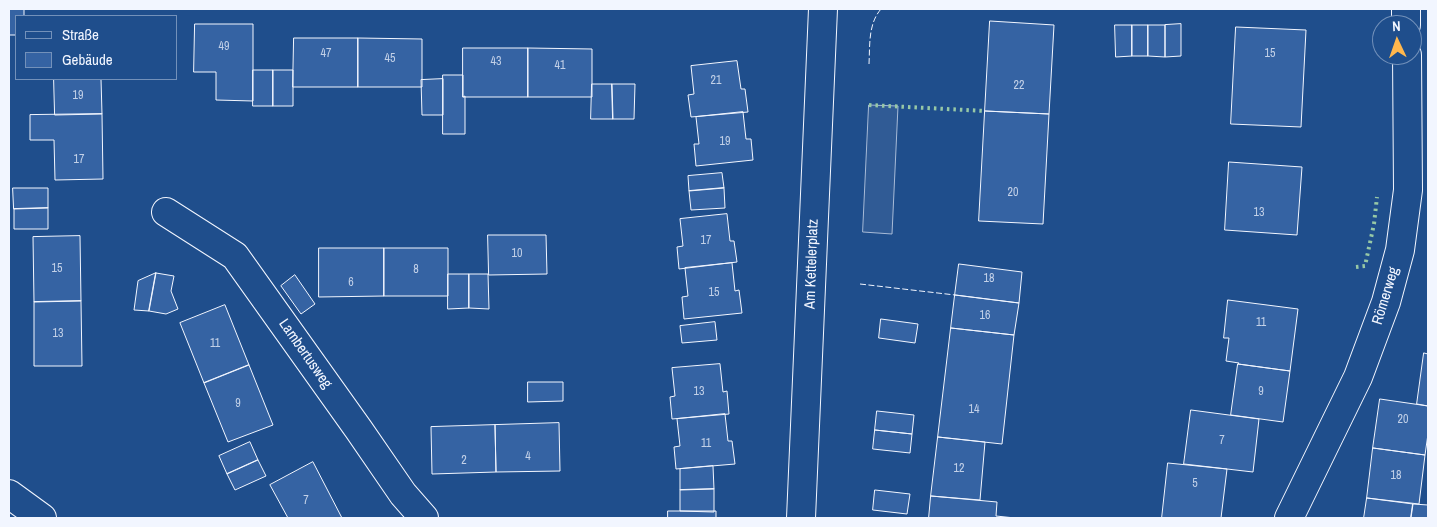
<!DOCTYPE html>
<meta charset="utf-8">
<style>
body{margin:0}
#map{position:relative;width:1437px;height:527px;overflow:hidden;background:#1f4e8c;font-family:"Archivo Narrow",sans-serif}
canvas{display:block}
.frame{position:absolute;inset:0;border:10px solid #f2f6ff;pointer-events:none}
.legend{position:absolute;left:15px;top:15px;width:162px;height:65px;box-sizing:border-box;background:#1f4e8c;border:1px solid #7391ba;margin:0;padding:6px 9px;list-style:none;font-size:15px;color:#f2f6ff}
.legend li{display:flex;align-items:center;gap:10px;height:25px}
.legend b{width:25px;border:1px solid #7391ba}
.north{position:absolute;left:1372px;top:15px;width:50px;height:50px;box-sizing:border-box;background:#1f4e8c;border:1px solid #7391ba;border-radius:50%;rotate:357deg;font-size:14px;font-weight:700;line-height:20px;text-align:center;color:#f2f6ff}
.north::after{content:'';display:block;margin:auto;width:18px;height:22px;background:#ffb74d;clip-path:polygon(50% 0,100% 100%,50% 72%,0 100%)}
</style>
<div id="map">
<canvas width="1437" height="527"></canvas>
<div class="frame"></div>
<ul class="legend">
<li><b style="height:6px;background:#1f4e8c"></b>Straße</li>
<li><b style="height:14px;background:#3563a3"></b>Gebäude</li>
</ul>
<div class="north">N</div>
</div>
<script>
const ctx = document.querySelector('canvas').getContext('2d');
ctx.lineJoin = 'round';
function fill(path, color) {
  ctx.fillStyle = color;
  ctx.fill(path, 'evenodd');
}
function stroke(path, color, width, dash) {
  ctx.strokeStyle = color;
  ctx.lineWidth = width;
  ctx.lineCap = dash ? 'butt' : 'round';
  ctx.setLineDash(dash || []);
  ctx.stroke(path);
}
function drawText(font, color, halo, rows, align = 'center') {
  ctx.font = font + ' "Archivo Narrow",sans-serif';
  ctx.lineWidth = 4;
  ctx.setLineDash([]);
  ctx.textBaseline = 'middle';
  ctx.strokeStyle = halo;
  ctx.fillStyle = color;
  for (const [text, x, y, turn = 0] of rows) {
    ctx.save();
    ctx.translate(x, y);
    ctx.rotate((+turn || 0) * Math.PI / 180);
    ctx.textAlign = isNaN(turn) ? turn : align;
    if (halo) ctx.strokeText(text, 0, 0);
    ctx.fillText(text, 0, 0);
    ctx.restore();
  }
}
const parking = new Path2D(`
 M869 105 898 106 892 234 863 232Z`);
const building = new Path2D(`
 M9 9H24V16H16V35H9Z
 M990 21 1054 25 1049 114 985 111Z
 M195 24H253V101L216 100V72H194Z
 M1181 24V56L1165 57V25Z
 M1115 25H1132V56L1116 57Z
 M1132 25H1148V56H1132Z
 M1148 25H1165V57L1148 56Z
 M1236 27 1306 30 1301 127 1231 124Z
 M294 38H358V87H293Z
 M358 38 422 39V87H358Z
 M463 48H528V97H463Z
 M528 48 592 49V97H528Z
 M737 61 741 89H745L748 112 691 117 688 95 694 94 691 66Z
 M253 70H273V106H253Z
 M273 70H293V106H273Z
 M443 75H463V97L465 96V134H443Z
 M54 79H101L102 114 55 115Z
 M443 79V115H422L421 80Z
 M592 84H612L613 119H591Z
 M612 84H635L634 119H613Z
 M985 111 1049 114 1043 224 979 221Z
 M743 112 746 139H751L753 160 696 166 694 144H699L696 117Z
 M102 114 103 179 55 180 54 140H30V115Z
 M1229 162 1302 167 1297 235 1225 230Z
 M722 173 724 188 689 191 688 176Z
 M13 188H48V208L14 209Z
 M724 188 725 208 691 210 689 191Z
 M48 208V229H14V209Z
 M727 214 730 241H734L737 262 679 269 677 247 683 246 680 219Z
 M488 235H546L547 274 489 275Z
 M80 236 81 301 34 302 33 237Z
 M319 248H384V296L319 297Z
 M384 248H448V296H384Z
 M732 263 735 291 739 290 742 313 684 319 682 297 688 296 685 268Z
 M959 264 1022 272 1019 303 955 295Z
 M156 273 149 311 134 310 138 281Z
 M156 273 174 276 171 291 178 309 166 314 149 311Z
 M448 274H469V308L448 309Z
 M469 274H488L489 309 469 308Z
 M295 275 315 304 301 314 281 286Z
 M955 295 1019 303 1014 335 951 328Z
 M1228 300 1298 309 1290 371 1238 364 1239 363 1226 361 1229 338H1224Z
 M81 301 82 366H34V302Z
 M225 305 249 365 204 383 180 323Z
 M881 319 918 324 915 343 879 338Z
 M715 322 717 340 682 343 680 326Z
 M951 328 1014 335 1002 444 938 437Z
 M1424 353 1428 354V406L1417 404Z
 M720 364 723 392 727 391 729 414 672 419 670 397 675 396 672 368Z
 M1238 364 1290 371 1283 422 1231 415Z
 M249 365 273 425 228 442 204 383Z
 M528 382H563V401L528 402Z
 M1380 399 1428 406V434L1425 455 1373 448Z
 M1191 410 1259 419 1253 472 1184 464Z
 M877 411 914 415 912 434 875 430Z
 M725 414 728 441H732L735 464 676 469 674 447 680 446 677 419Z
 M559 423 560 471 496 472 495 425Z
 M495 425 496 472 432 474 431 427Z
 M875 430 912 434 910 453 873 449Z
 M938 437 985 442 980 500 931 496Z
 M250 442 258 460 227 474 219 456Z
 M1373 448 1425 455 1419 504 1367 498Z
 M258 460 266 476 235 490 227 474Z
 M313 462 342 518H288L270 485Z
 M1168 463 1227 469 1221 518H1162Z
 M713 466 714 489 680 490V469Z
 M714 489V512L680 511V490Z
 M875 490 910 494 907 514 873 510Z
 M931 496 997 502 996 516 1015 518H929Z
 M1367 498 1413 504 1411 518H1364Z
 M1413 504 1428 505V518H1411Z
 M668 511H716V518H668Z`);
const street = new Path2D(`
 M1406 9V25
 M166 212 235 256 359 430 403 494 424 518
 M801 518 823 9
 M1289 518 1358 377 1386 302 1400 250 1408 190 1407 55`);
const secondary = new Path2D(`
 M9 494 42 518`);
const hedge = new Path2D(`
 M869 105 985 111
 M1356 267 1365 266 1374 224 1377 197`);
const fence = new Path2D(`
 M869 64C870 45 868 24 881 9
 M860 284 955 295`);
const numberNames = [
 ["49",224,47],
 ["47",326,54],
 ["15",1270,54],
 ["45",390,59],
 ["43",496,62],
 ["41",560,66],
 ["21",716,81],
 ["22",1019,86],
 ["19",78,96],
 ["19",725,142],
 ["17",79,160],
 ["20",1013,193],
 ["13",1259,213],
 ["17",706,241],
 ["10",517,254],
 ["15",57,269],
 ["8",416,270],
 ["18",989,279],
 ["6",351,283],
 ["15",714,293],
 ["16",985,316],
 ["11",1261,323],
 ["13",58,334],
 ["11",215,344],
 ["13",699,392],
 ["9",1261,392],
 ["9",238,404],
 ["14",974,410],
 ["20",1403,420],
 ["7",1222,441],
 ["11",706,444],
 ["4",528,457],
 ["2",464,461],
 ["12",959,469],
 ["18",1396,476],
 ["5",1195,484],
 ["7",306,501]
];
const streetNames = [
 ["Am Kettelerplatz",812,264,-88],
 ["Römerweg",1386,296,-73],
 ["Lambertusweg",305,354,55]
];
fill(parking, '#305b95');
stroke(parking, '#a8bbd7', 1);
fill(building, '#3563a3');
stroke(building, '#f2f6ff', 1);
stroke(street, '#f2f6ff', 30);
stroke(secondary, '#f2f6ff', 30);
stroke(street, '#1f4e8c', 28);
stroke(secondary, '#1f4e8c', 28);
stroke(hedge, '#97c8a6', 4, [2.5, 4]);
stroke(fence, '#f2f6ff', 1, [6, 2.5]);
drawText('12px', '#c3d1e8', null, numberNames);
drawText('15px', '#f2f6ff', '#1f4e8c', streetNames);
</script>
